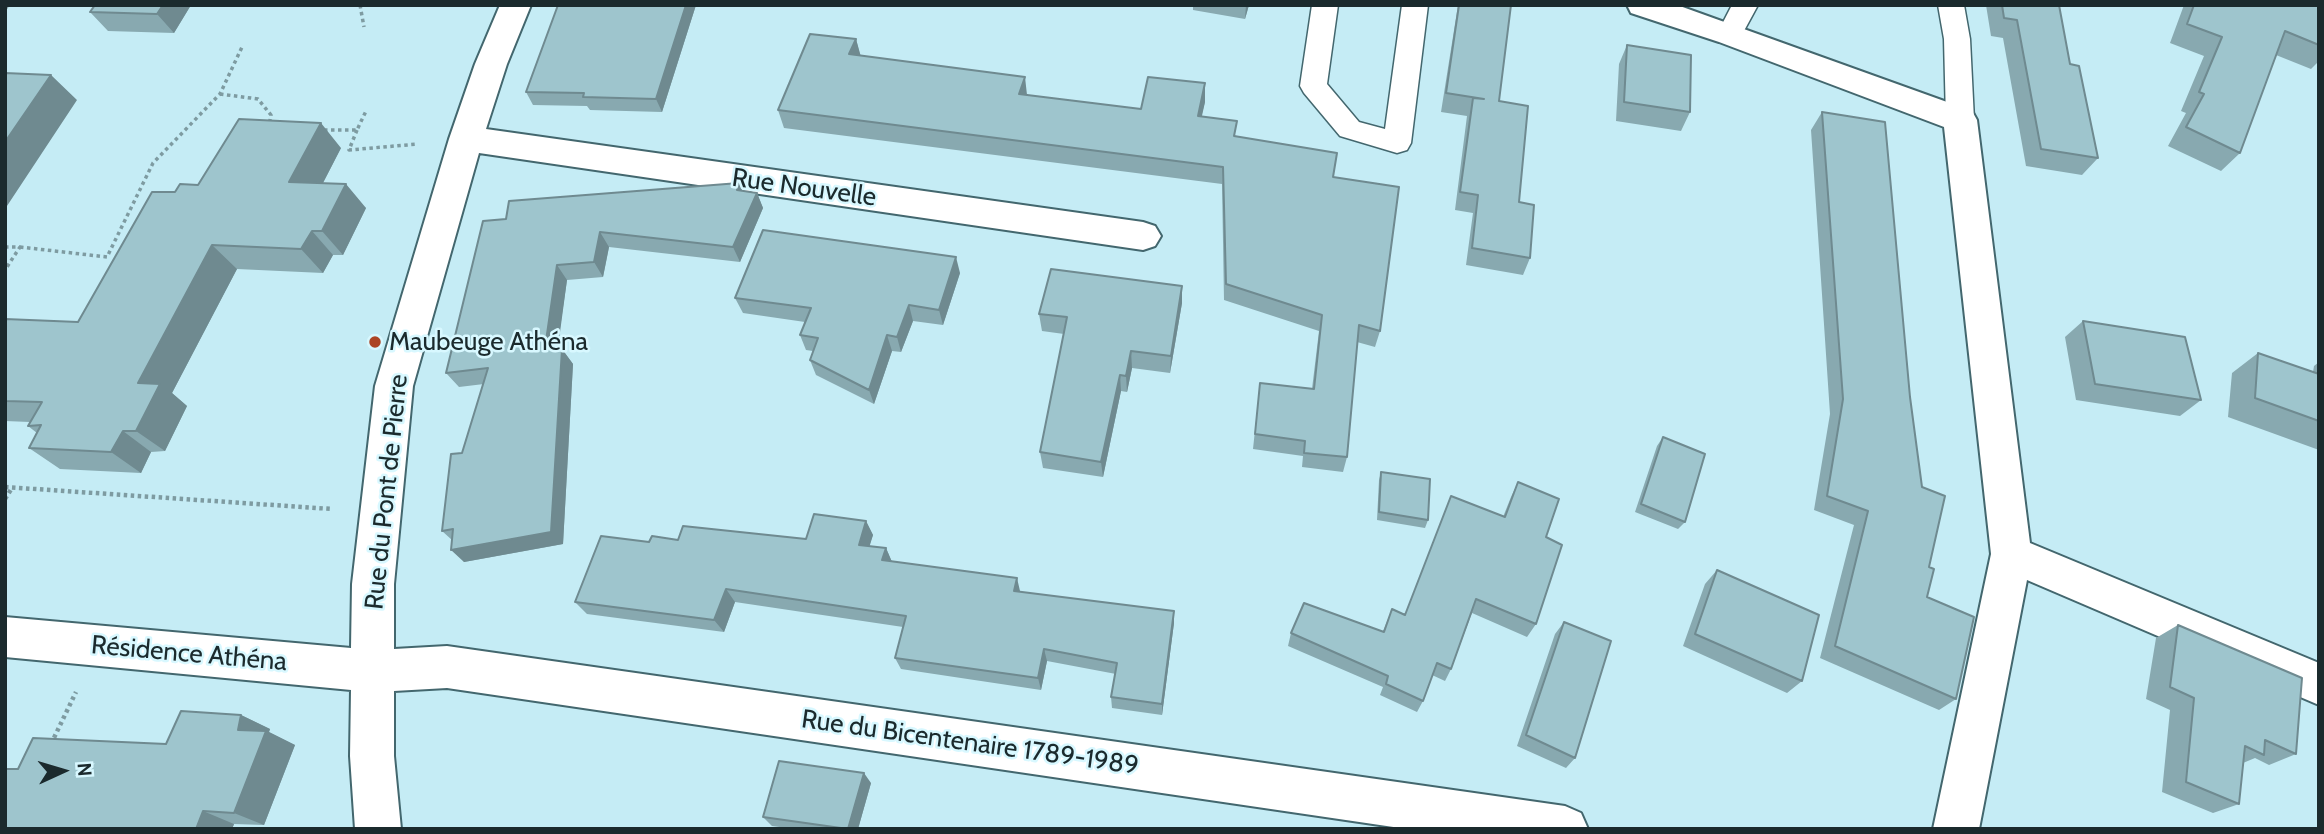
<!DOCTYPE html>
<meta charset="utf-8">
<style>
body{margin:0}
#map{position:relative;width:2324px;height:834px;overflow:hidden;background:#c5ecf5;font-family:Cabin,sans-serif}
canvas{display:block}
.frame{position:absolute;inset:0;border:7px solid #1b2a2d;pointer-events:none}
.north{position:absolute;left:28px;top:736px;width:70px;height:70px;-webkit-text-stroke:5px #d8f8ff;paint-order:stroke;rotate:86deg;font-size:19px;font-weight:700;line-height:28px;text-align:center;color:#1b2a2d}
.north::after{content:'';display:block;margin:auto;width:24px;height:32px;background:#1b2a2d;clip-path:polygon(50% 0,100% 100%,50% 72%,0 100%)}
</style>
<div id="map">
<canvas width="2324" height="834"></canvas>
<div class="frame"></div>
<div class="north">N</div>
</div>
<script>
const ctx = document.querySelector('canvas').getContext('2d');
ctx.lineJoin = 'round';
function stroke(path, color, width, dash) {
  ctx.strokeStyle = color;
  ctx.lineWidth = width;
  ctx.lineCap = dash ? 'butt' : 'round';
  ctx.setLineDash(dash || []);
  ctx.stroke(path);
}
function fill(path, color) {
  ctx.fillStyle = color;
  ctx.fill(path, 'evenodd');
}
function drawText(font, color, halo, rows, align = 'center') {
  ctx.font = font + ' Cabin,sans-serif';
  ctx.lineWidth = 5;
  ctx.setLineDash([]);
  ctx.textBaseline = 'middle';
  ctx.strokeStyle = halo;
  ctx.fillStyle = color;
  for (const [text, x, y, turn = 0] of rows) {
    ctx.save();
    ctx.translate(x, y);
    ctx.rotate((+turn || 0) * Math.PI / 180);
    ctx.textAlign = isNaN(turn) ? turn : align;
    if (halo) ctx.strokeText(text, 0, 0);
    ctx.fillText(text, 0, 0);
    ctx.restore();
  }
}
const pathFar1 = new Path2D(`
 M360 5 364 27
 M5 9 8 5
 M220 94 258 99 271 115 269 125
 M324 130H357L366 111
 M357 130 349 150 418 144
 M5 247H20L5 270
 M20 247 107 257 153 163 220 94 242 47`);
const path = new Path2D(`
 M5 487 332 509
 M5 499 12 488
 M51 744 76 692`);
const lane = new Path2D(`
 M1312 5H1338L1327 84 1359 122 1385 129 1402 5H1428L1411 143 1407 150 1397 153 1340 136 1304 93 1300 86Z
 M1732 5H1758L1739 40 1730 43 1721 40 1717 34Z
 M1938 5H1964L1970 39 1974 120 1970 127 1960 130 1950 127 1946 120 1944 39Z`);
const street = new Path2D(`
 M500 5H531L507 64 486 129 1143 222 1155 226 1161 236 1155 246 1143 250 479 153 413 386 394 584V649L447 646 1565 806 1581 813 1588 829H1407L447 688 394 691V756L401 829H355L350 756 351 690 5 657V617L351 648 352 584 375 386 449 139 475 64Z
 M1627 5H1677L1972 111 1977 120 2030 543 2319 663V705L2027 580 1979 829H1933L1991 554 1944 127 1719 42 1631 13Z`);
const wall = new Path2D(`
 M191 5 174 33 108 31 90 12Z
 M696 5 662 112 590 110 587 106 533 105 526 92Z
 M1193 5H1249L1245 19 1193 10Z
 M1458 5H1511L1499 101 1530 258 1523 275 1466 265 1473 213 1455 210 1467 116 1441 112Z
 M1986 5H2059L2070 64 2098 158 2082 175 2026 166 2003 38 1991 36Z
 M2184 5H2319V61L2311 69 2276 55 2240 153 2221 171 2168 146 2186 113 2181 111 2204 56 2170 43Z
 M856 39 860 55 1027 95 1141 109 1205 102 1201 117 1236 136 1333 177 1380 331 1375 347 1357 342 1347 457 1343 472 1302 467 1303 456 1253 449 1260 383 1312 389 1319 331 1224 300 1222 184 784 128 778 110Z
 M1627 45 1690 112 1681 131 1616 121 1619 64Z
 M1822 112 1910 397 1929 567 1927 597 1956 699 1939 710 1820 658 1854 525 1814 510 1830 414 1811 130Z
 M341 148 323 183 366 208 343 255H333L323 273 237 269 172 393 187 406 165 451 151 452 141 473 60 469 29 448 37 433 28 426 30 422 5 421V319L78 322 175 192Z
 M743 191 757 193 763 208 740 262 609 247 603 277 567 280 557 349H562L573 364 563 544 464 562 452 540 442 531 462 453 484 384 459 387 446 373 506 219Z
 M960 273 943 325 913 321 901 352 892 351 874 404 816 375 810 360 813 351 806 350 800 335 805 322 743 313 735 298Z
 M1182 286V303L1170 373 1132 368 1127 392 1121 391 1103 477 1043 468 1040 452 1064 334 1042 331 1039 314Z
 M2083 321 2201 400 2180 416 2076 400 2065 337Z
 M2258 353 2313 372 2314 366 2319 362V450L2228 417 2232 373Z
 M1663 437 1685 522 1678 529 1635 512 1657 446Z
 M1381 472 1428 520 1425 528 1377 520 1379 480Z
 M1518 482 1546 537 1536 624 1527 637 1472 613 1451 669 1445 681 1432 675 1423 701 1417 712 1380 695 1383 687 1288 646 1291 633 1383 631 1392 609 1405 614 1503 517 1511 497Z
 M866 521 873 535 869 546 886 548 892 562 1020 592 1174 611V623L1162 715 1112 708 1111 697 1116 674 1047 661 1041 690 901 669 895 658 903 627 735 602 724 632 587 614 575 602 649 542 806 539Z
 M1717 570 1802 681 1787 693 1683 646 1705 584Z
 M1564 622 1575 758 1566 768 1517 746 1555 634Z
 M2178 625 2296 754 2269 765 2255 758 2243 763 2239 804 2213 813 2162 792 2170 710 2146 699 2156 638Z
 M241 715 270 729 269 732 295 745 264 825 234 824 232 829H5L18 769 166 744Z
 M871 783 858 829H794L772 826 763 817Z`);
const shadedWall = new Path2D(`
 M163 5H191L174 33 157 14Z
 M686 5H696L662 112 656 99Z
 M1246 5H1249L1245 19Z
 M856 39 861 57 849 54Z
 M51 75 77 100 5 209V142Z
 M1025 77 1027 95 1019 94Z
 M1205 83V102L1198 134V116Z
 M321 123 341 148 311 206 289 182Z
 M739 183 746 198 737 190Z
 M346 184 366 208 343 255 322 231Z
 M757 193 763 208 740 262 733 247Z
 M312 231 333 255 323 273 301 249Z
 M600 232 609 247 603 277 594 262Z
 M212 245 237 269 172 393 187 406 165 451 136 431 138 383Z
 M956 257 960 273 943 325 939 310Z
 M557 265 567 280 556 362 545 348Z
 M1182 286V303L1170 373 1171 356Z
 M909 305 913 321 901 352 897 337Z
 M887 335 892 351 874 404 869 390Z
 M562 349 573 364 563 544 464 562 451 550Z
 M1131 351 1132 368 1127 392 1126 376Z
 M1120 375 1121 391 1103 477 1101 462Z
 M123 431 151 452 141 473 111 452Z
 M866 521 873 535 866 558 859 545Z
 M886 548 892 562 882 560Z
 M1017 578 1020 591 1018 604 1014 591Z
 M726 589 735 602 724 632 714 620Z
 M1174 611V623L1162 715V704Z
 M1044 649 1047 661 1041 690 1038 678Z
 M241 715 270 729 269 732 295 745 264 825 234 813 238 730Z
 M864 773 871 783 858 829H848Z
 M203 811 234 824 232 829H196Z`);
const building = new Path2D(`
 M95 5H163L157 14 90 12Z
 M558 5H686L656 99 583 97 584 93 526 92Z
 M1459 5H1511L1499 101 1528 106 1519 202 1534 205 1530 258 1472 248 1478 195 1460 192 1473 98 1484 99 1446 93Z
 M2002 5H2059L2070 64 2079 66 2098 158 2041 149 2017 20 2004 18Z
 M2194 5H2319V45L2285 31 2240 153 2186 127 2204 94 2199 92 2222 37 2187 24Z
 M810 34 856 39 849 54 1025 77 1019 94 1141 109 1148 77 1205 83 1198 116 1237 121 1234 136 1337 153 1333 177 1399 187 1380 331 1359 325 1347 457 1304 453 1305 441 1255 434 1260 383 1314 389 1322 315 1226 284 1223 167 778 110Z
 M1627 45 1691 55 1690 112 1624 102Z
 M5 73 51 75 5 142Z
 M1822 112 1885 122 1910 397 1922 487 1945 496 1929 567 1934 569 1927 597 1974 617 1956 699 1835 646 1868 511 1827 496 1843 399Z
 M239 119 321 123 289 182 346 184 322 231H312L301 249 212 245 138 383 160 384 136 431H123L111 452 29 448 41 425 28 426 42 402 5 401V319L78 322 152 192H175L180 184 198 185Z
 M739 183 737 190 757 193 733 247 600 232 594 262 557 265 545 348 562 349 551 532 451 550 453 529 442 531 451 454 462 453 488 368 446 373 483 221 506 219 509 201Z
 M763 230 956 257 939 310 909 305 897 337 887 335 869 390 810 360 818 338 800 335 811 308 735 298Z
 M1051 269 1182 286 1171 356 1131 351 1126 376 1120 375 1101 462 1040 452 1067 317 1039 314Z
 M2083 321 2185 337 2201 400 2095 384Z
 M2258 353 2319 374V421L2255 398Z
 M1663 437 1705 454 1685 522 1641 504Z
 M1381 472 1430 479 1428 520 1379 512Z
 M1518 482 1559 499 1546 537 1562 545 1536 624 1476 599 1451 669 1437 663 1423 701 1386 684 1388 676 1291 633 1304 603 1384 632 1392 609 1405 615 1451 496 1505 517Z
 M814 514 866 521 859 545 886 548 882 560 1017 578 1014 591 1174 611 1162 704 1111 697 1117 663 1044 649 1038 678 895 658 906 616 726 589 714 620 575 602 601 536 649 542 652 536 678 540 683 526 806 539Z
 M1717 570 1819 615 1802 681 1695 634Z
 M1564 622 1611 641 1575 758 1526 735Z
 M2178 625 2302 678 2296 754 2265 740 2264 755 2245 746 2239 804 2186 782 2194 698 2170 687Z
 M181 711 241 715 238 730 266 731 234 813 203 811 196 829H5V769H18L33 738 166 744Z
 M779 761 864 773 848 829 763 817Z`);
const markers = [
 [375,342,7,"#ac4424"]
];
const streetNames = [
 ["Rue Nouvelle",804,188,8],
 ["Rue du Pont de Pierre",387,492,-84],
 ["Résidence Athéna",189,654,5],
 ["Rue du Bicentenaire 1789-1989",970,743,8]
];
const poiNames = [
 ["Maubeuge Athéna",389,342]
];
stroke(lane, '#43676e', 3);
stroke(street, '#43676e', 4);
stroke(pathFar1, '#7e9ba1', 3.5, [3.5, 3.5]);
stroke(path, '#7e9ba1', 4.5, [3.5, 3.5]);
fill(lane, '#fff');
fill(street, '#fff');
fill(wall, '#88a9b0');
fill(shadedWall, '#6f8a90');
fill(building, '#9ec5cd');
stroke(building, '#6f8a90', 2);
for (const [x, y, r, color] of markers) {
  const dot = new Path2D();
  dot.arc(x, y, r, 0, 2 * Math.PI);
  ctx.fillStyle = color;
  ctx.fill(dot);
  stroke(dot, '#d8f8ff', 2.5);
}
drawText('26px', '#1b2a2d', '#d8f8ff', streetNames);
drawText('26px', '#1b2a2d', '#d8f8ff', poiNames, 'left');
</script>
